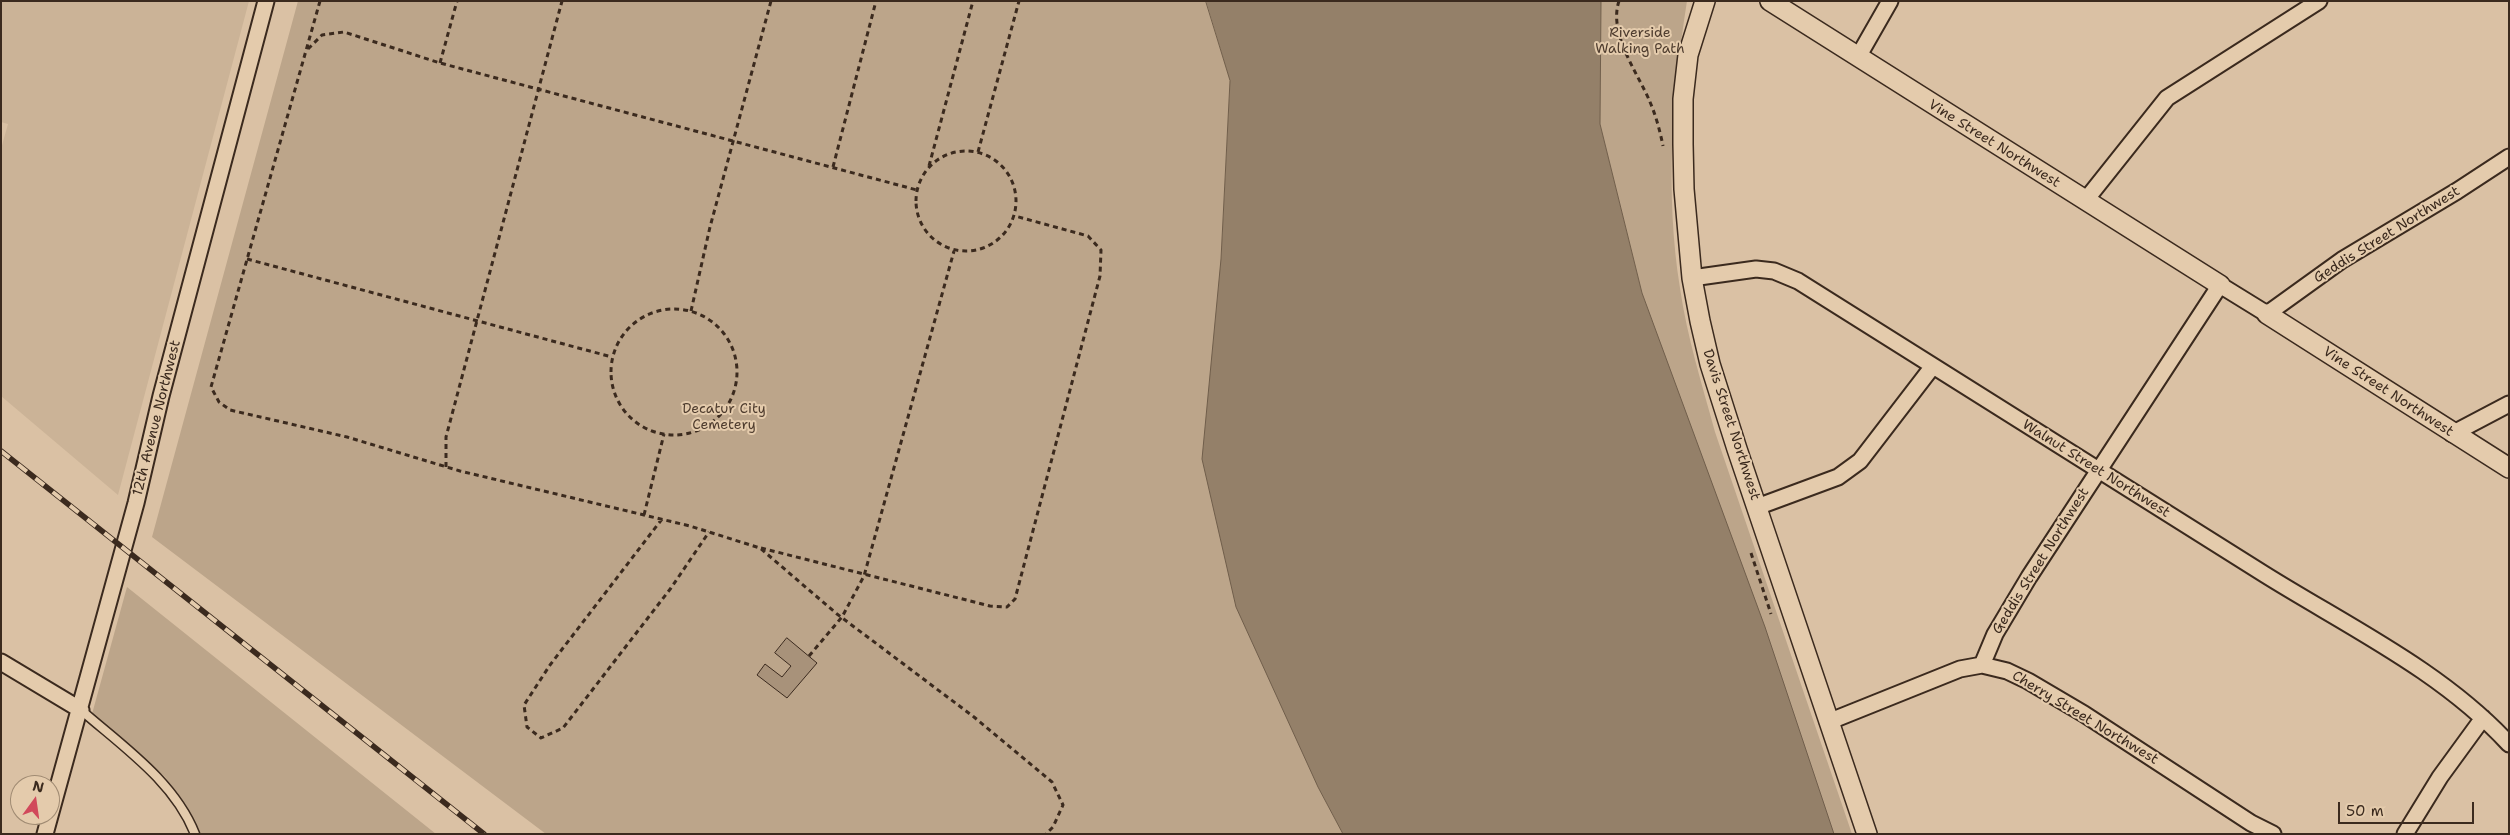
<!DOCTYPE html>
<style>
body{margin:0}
#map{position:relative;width:2510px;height:835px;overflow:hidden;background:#dac1a4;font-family:"Shantell Sans",sans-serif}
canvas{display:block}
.frame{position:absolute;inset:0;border:2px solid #3b2a1e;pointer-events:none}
.north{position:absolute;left:10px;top:775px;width:50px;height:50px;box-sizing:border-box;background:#e4cbac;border:1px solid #a08b73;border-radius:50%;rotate:14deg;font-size:14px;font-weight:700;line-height:20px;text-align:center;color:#3b2a1e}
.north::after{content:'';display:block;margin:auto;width:18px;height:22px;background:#d1495b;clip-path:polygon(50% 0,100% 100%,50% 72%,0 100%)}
.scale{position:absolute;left:2338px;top:802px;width:136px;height:22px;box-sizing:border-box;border:2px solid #3b2a1e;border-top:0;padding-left:6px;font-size:15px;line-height:18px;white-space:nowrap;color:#3b2a1e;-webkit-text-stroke:4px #e4cbac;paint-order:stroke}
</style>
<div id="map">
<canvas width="2510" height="835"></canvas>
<div class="frame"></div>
<div class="north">N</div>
<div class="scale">50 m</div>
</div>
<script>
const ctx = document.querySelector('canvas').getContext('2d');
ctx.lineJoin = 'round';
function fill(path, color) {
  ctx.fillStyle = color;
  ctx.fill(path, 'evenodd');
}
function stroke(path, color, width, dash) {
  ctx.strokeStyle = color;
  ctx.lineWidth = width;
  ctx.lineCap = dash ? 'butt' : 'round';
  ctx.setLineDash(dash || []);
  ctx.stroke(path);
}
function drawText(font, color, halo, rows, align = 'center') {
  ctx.font = font + ' "Shantell Sans",sans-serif';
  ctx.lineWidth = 4;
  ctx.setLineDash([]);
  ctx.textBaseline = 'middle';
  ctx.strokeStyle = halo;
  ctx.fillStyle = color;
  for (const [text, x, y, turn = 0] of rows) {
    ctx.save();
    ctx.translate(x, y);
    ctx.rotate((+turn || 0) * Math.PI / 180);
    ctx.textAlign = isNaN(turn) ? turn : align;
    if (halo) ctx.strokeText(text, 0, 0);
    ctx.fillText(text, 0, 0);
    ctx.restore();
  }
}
const built = new Path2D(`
 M1 1H249L118 495 1 396V149L8 124 1 122Z`);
const green = new Path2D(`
 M298 1H1206L1230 81 1221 259 1318 787 1343 834H546L152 537Z
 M1601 1H1687C1672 95 1665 194 1680 288 1687 337 1702 384 1715 432L1852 834H1829L1642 293 1600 124Z
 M127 587 436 834H199L185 804 165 777 92 714Z`);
const water = new Path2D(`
 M1206 1H1601L1600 124 1642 293 1765 627 1834 834H1343L1318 787 1236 607 1202 459 1221 259 1230 81Z`);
const building = new Path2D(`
 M787 638 817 663 787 698 757 675 765 664 782 677 791 666 775 653Z`);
const path = new Path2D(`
 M320 1 211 387 219 402 230 410 347 437 460 471 690 526 760 548 837 614 974 717 1052 782 1063 805 1053 827 1046 834
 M1619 1C1608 34 1638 73 1650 102 1656 116 1660 131 1663 146
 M308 49 322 35 344 32 440 63 917 190
 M440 63 457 1
 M916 201a50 50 0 1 1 100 0a50 50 0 1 1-100 0Z
 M978 152 1019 1
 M929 166 973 1
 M833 167 876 1
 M247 259 612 357
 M611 372a63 63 0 1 1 126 0a63 63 0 1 1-126 0Z
 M691 311 710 227 771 1
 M446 467V437L562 1
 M644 515 664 434
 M662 519 550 665 524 705 527 727 541 738 563 728 671 588 709 532
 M761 548 990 606 1007 607 1015 599 1100 276 1101 250 1088 236 1015 216
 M1751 553 1771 614
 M809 656 842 617 864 576 954 251`);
const service = new Path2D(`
 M81 710C122 746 174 781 195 834`);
const minor = new Path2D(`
 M1858 57 1890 1
 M2085 201 2167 98 2319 1
 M1692 278 1756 269 1774 271 1798 281C1953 379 2109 476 2264 574 2347 626 2442 671 2509 744
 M2452 434 2509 404
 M1757 507 1838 477 1860 461 1933 366
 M1 662 81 710
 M1982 665 1995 634 2029 577 2220 285 2267 314 2342 260 2457 191 2509 157
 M1828 722 1960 669 1982 665 2007 671 2028 681 2084 714 2251 823 2273 834
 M45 834 136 503 161 396 266 1
 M2405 834 2440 777 2483 718`);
const tertiary = new Path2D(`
 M1705 1 1688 55 1683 99V144L1684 189 1692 278 1700 321 1710 364 1737 449 1867 834
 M1770 1 2220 285
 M2267 314 2509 468`);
const rail = new Path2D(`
 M1 451 484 834`);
const parkNames = [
 ["Riverside",1640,33],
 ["Walking Path",1640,49],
 ["Decatur City",724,409],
 ["Cemetery",724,425]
];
const streetNames = [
 ["Vine Street Northwest",1994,144,32],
 ["Geddis Street Northwest",2387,235,-32],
 ["Vine Street Northwest",2388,392,33],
 ["12th Avenue Northwest",157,418,-76],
 ["Davis Street Northwest",1731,425,72],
 ["Walnut Street Northwest",2096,469,32],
 ["Geddis Street Northwest",2041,561,-58],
 ["Cherry Street Northwest",2085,718,31]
];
fill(built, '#cbb397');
fill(green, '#bca58a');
fill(water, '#948069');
stroke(water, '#705e4b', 1);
fill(building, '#a8927a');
stroke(building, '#3b2a1e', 1);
stroke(service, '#3b2a1e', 11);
stroke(minor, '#3b2a1e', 19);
stroke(tertiary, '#3b2a1e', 22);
stroke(path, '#3b2a1e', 3, [5, 4]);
stroke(service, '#e4cbac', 8);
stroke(minor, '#e4cbac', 15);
stroke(tertiary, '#e4cbac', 19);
stroke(rail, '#3b2a1e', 5.5);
stroke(rail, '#e4cbac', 4, [11]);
drawText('14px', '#4e3c2e', '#e4cbac', parkNames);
drawText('14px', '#3b2a1e', '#e4cbac', streetNames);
</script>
